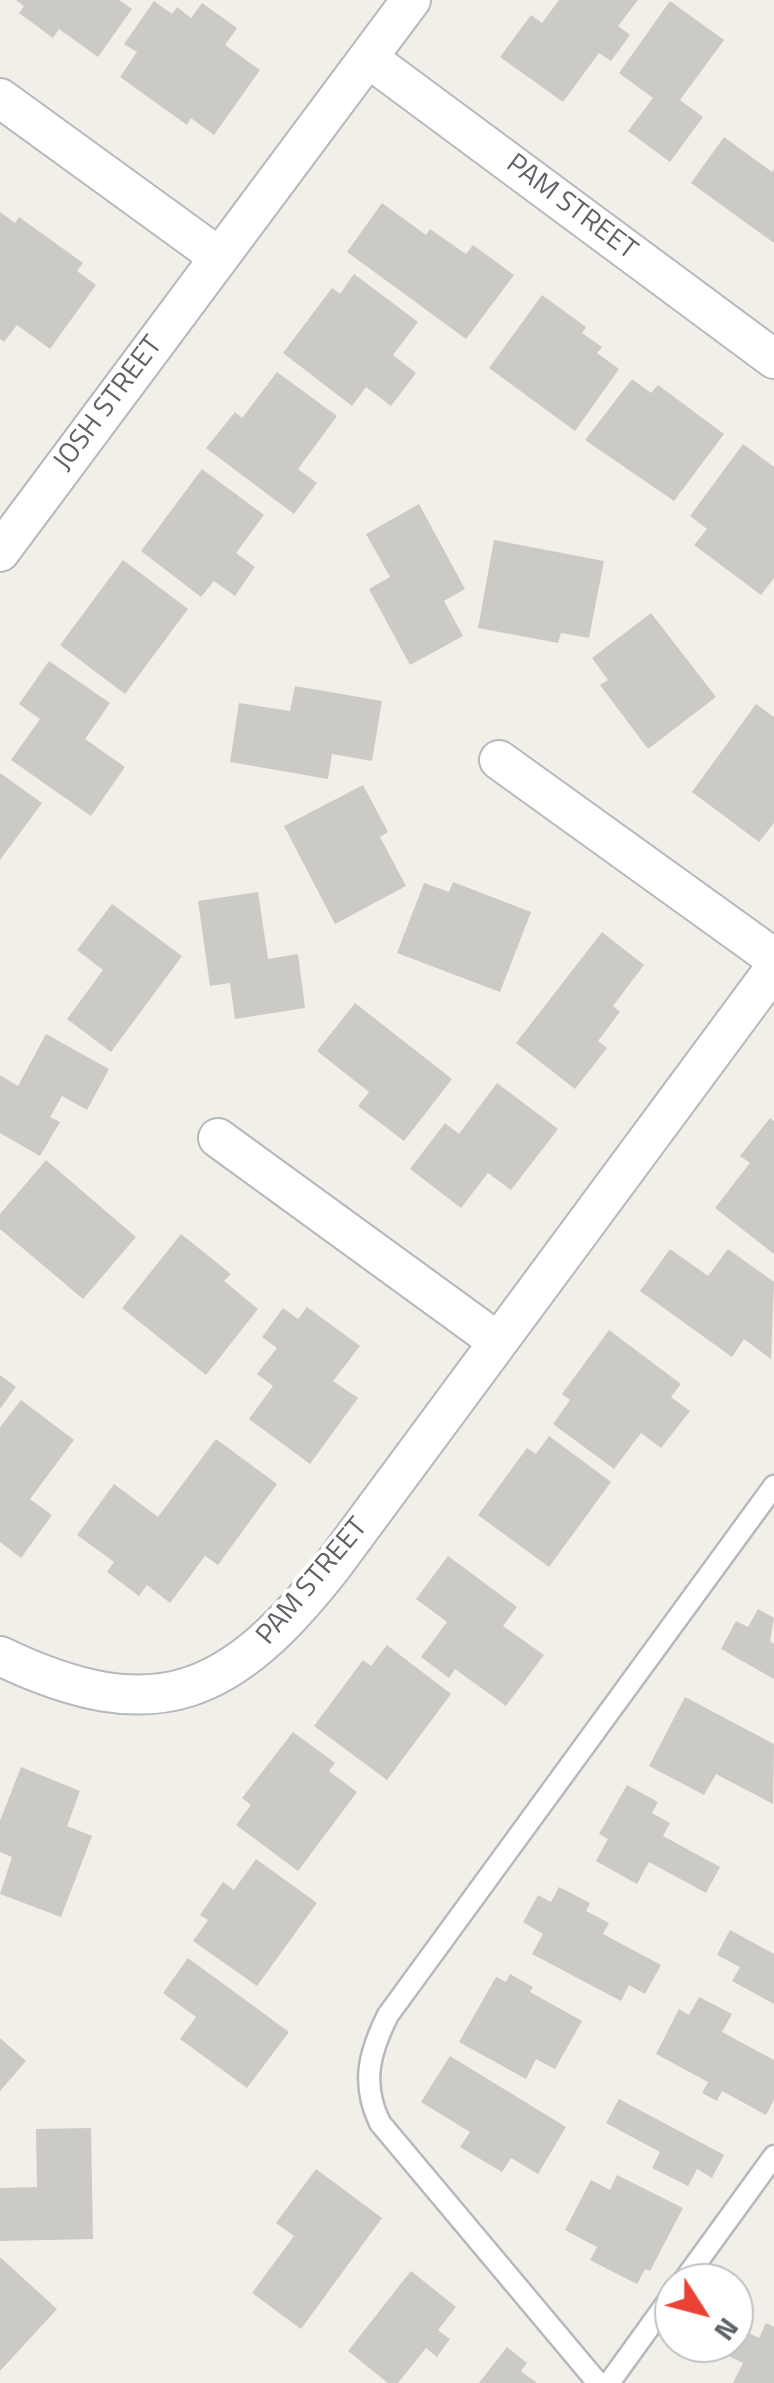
<!DOCTYPE html>
<style>
body{margin:0}
#map{position:relative;width:774px;height:2383px;overflow:hidden;background:#f1efe8;font-family:"Titillium Web",sans-serif}
canvas{display:block}
.north{position:absolute;left:654px;top:2263px;width:100px;height:100px;box-sizing:border-box;background:#fff;border:2px solid #bfc1c3;border-radius:50%;rotate:126deg;font-size:28px;font-weight:700;line-height:40px;text-align:center;color:#5f6368}
.north::after{content:'';display:block;margin:auto;width:35px;height:45px;background:#ea4335;clip-path:polygon(50% 0,100% 100%,50% 72%,0 100%)}
</style>
<div id="map">
<canvas width="774" height="2383"></canvas>
<div class="north">N</div>
</div>
<script>
const ctx = document.querySelector('canvas').getContext('2d');
ctx.lineJoin = 'round';
function fill(path, color) {
  ctx.fillStyle = color;
  ctx.fill(path, 'evenodd');
}
function stroke(path, color, width, dash) {
  ctx.strokeStyle = color;
  ctx.lineWidth = width;
  ctx.lineCap = dash ? 'butt' : 'round';
  ctx.setLineDash(dash || []);
  ctx.stroke(path);
}
function drawText(font, color, halo, rows, align = 'center') {
  ctx.font = font + ' "Titillium Web",sans-serif';
  ctx.lineWidth = 8;
  ctx.setLineDash([]);
  ctx.textBaseline = 'middle';
  ctx.strokeStyle = halo;
  ctx.fillStyle = color;
  for (const [text, x, y, turn = 0] of rows) {
    ctx.save();
    ctx.translate(x, y);
    ctx.rotate((+turn || 0) * Math.PI / 180);
    ctx.textAlign = isNaN(turn) ? turn : align;
    if (halo) ctx.strokeText(text, 0, 0);
    ctx.fillText(text, 0, 0);
    ctx.restore();
  }
}
const building = new Path2D(`
 M16 0H119L132 9 98 57 59 29 53 38 19 13 24 6Z
 M559 0H638L618 26 630 35 611 61 599 53 563 102 500 57 531 15 542 23Z
 M154 1 172 14 177 7 191 18 202 3 237 28 225 45 260 70 214 135 191 118 187 125 120 77 137 52 124 44Z
 M670 1 724 40 680 100 703 117 670 162 628 131 653 98 619 73Z
 M724 137 772 172 774 169V243L691 183Z
 M382 203 426 235 430 229 466 254 473 245 514 275 466 339 347 252Z
 M0 212 15 223 19 217 83 263 77 271 96 285 50 349 17 325 4 342 0 339Z
 M354 274 418 322 393 355 416 373 391 406 366 387 352 406 283 353 332 288 340 294Z
 M542 295 586 327 582 333 602 347 597 353 619 369 575 431 489 368Z
 M277 372 337 416 298 469 317 483 294 514 206 448 235 412 242 418Z
 M632 379 651 393 658 385 724 434 674 501 585 440Z
 M743 444 774 467V578L761 595 694 545 707 529 690 516Z
 M202 469 264 515 236 553 255 567 235 596 214 581 201 597 141 551Z
 M419 504 465 589 444 601 463 636 410 665 369 589 390 577 366 534Z
 M494 540 604 561 589 638 561 633 558 643 478 628Z
 M123 560 188 609 125 694 60 645Z
 M651 613 716 697 648 749 600 685 608 680 592 658Z
 M49 661 110 703 85 739 125 767 91 816 11 760 40 719 19 704Z
 M295 686 382 701 372 761 332 754 328 779 230 762 239 703 290 711Z
 M756 704 774 717V823L759 842 692 792Z
 M0 773 42 803 0 860Z
 M363 785 388 832 380 837 406 886 335 924 284 826Z
 M453 882 531 912 500 992 397 953 424 883 449 892Z
 M258 892 268 959 298 954 305 1008 235 1019 230 983 210 986 198 901Z
 M112 904 182 956 111 1052 67 1019 103 970 77 950Z
 M602 932 644 965 613 1006 620 1012 598 1041 607 1048 575 1089 516 1043Z
 M355 1003 452 1079 404 1141 358 1106 369 1092 317 1051Z
 M46 1034 109 1069 87 1110 62 1096 50 1117 60 1122 40 1156 0 1133V1075L18 1086Z
 M497 1083 558 1129 511 1190 488 1173 461 1208 410 1169 445 1123 459 1134Z
 M770 1118 774 1121V1254L715 1208 750 1163 740 1156Z
 M46 1160 136 1237 83 1299 0 1229V1214Z
 M181 1234 231 1274 224 1281 258 1309 206 1375 122 1308Z
 M670 1249 708 1276 728 1249 774 1282 771 1359 744 1339 732 1357 640 1291Z
 M307 1307 360 1346 333 1381 358 1398 310 1464 249 1419 273 1386 257 1374 277 1348 262 1337 283 1308 298 1319Z
 M609 1330 681 1384 671 1397 690 1411 661 1448 641 1433 614 1469 553 1424 570 1400 562 1394Z
 M0 1375 16 1387 0 1409Z
 M21 1400 74 1440 30 1499 52 1515 21 1558 0 1542V1427Z
 M549 1436 611 1482 549 1567 478 1515 527 1448 536 1454Z
 M216 1439 277 1484 218 1565 205 1556 170 1603 147 1585 139 1596 107 1572 114 1562 77 1535 114 1484 158 1517Z
 M448 1556 517 1607 503 1626 544 1655 506 1706 455 1669 449 1678 421 1657 447 1622 416 1599Z
 M758 1609 774 1618 770 1641 774 1644V1679L721 1649 736 1621 748 1627Z
 M387 1645 451 1694 387 1780 314 1726 363 1660 371 1666Z
 M685 1697 774 1744 773 1804 716 1774 704 1795 649 1766Z
 M293 1732 335 1763 329 1771 357 1792 298 1871 236 1825 251 1805 242 1798Z
 M21 1767 80 1791 67 1826 92 1836 61 1917 0 1894 12 1857 0 1852V1821Z
 M627 1785 658 1802 652 1813 670 1823 663 1836 720 1867 706 1893 649 1862 637 1884 596 1861 608 1839 599 1834Z
 M256 1859 317 1903 257 1986 193 1941 208 1920 200 1915 223 1882 234 1890Z
 M559 1887 590 1903 586 1911 609 1923 603 1934 661 1965 645 1994 629 1985 621 2001 532 1954 543 1934 523 1922 538 1895 551 1902Z
 M730 1930 774 1954V2004L732 1981 740 1967 717 1955Z
 M188 1958 289 2032 247 2088 180 2039 196 2017 163 1993Z
 M510 1974 533 1987 530 1992 582 2021 555 2069 536 2059 526 2079 459 2042 496 1977 506 1982Z
 M699 1997 732 2014 722 2032 774 2060V2100L766 2115 722 2091 717 2101 702 2093 708 2082 656 2054 679 2009 689 2015Z
 M0 2038 26 2061 0 2091Z
 M450 2056 566 2127 538 2174 511 2158 502 2172 460 2147 470 2132 421 2102Z
 M619 2099 724 2155 712 2178 697 2169 688 2186 652 2168 660 2152 606 2123Z
 M91 2128 93 2239 0 2241V2188L37 2187 36 2129Z
 M316 2169 382 2218 301 2329 252 2293 294 2236 276 2223Z
 M617 2175 683 2208 650 2271 645 2269 637 2284 590 2260 597 2247 565 2230 591 2180 610 2190Z
 M0 2257 57 2309 0 2371Z
 M411 2271 456 2307 438 2330 450 2339 437 2357 426 2348 398 2383H388L348 2351Z
 M766 2323 774 2327V2383H733L743 2363 701 2343H734V2326L759 2338Z
 M507 2347 527 2363 521 2371 537 2383H479Z`);
const lane = new Path2D(`
 M682 2283 774 2156
 M598 2383 380 2123C361 2084 369 2053 388 2015L774 1486
 M609 2383 674 2293`);
const street = new Path2D(`
 M368 58 774 359
 M0 98 219 257
 M0 552 411 0
 M499 760 774 958
 M218 1138 497 1341
 M0 1656C157 1731 232 1695 334 1564L774 969`);
const streetNames = [
 ["PAM STREET",571,208,37],
 ["JOSH STREET",109,404,-53],
 ["PAM STREET",313,1582,-50]
];
fill(building, '#cccac5');
stroke(lane, '#b5b8bc', 25);
stroke(street, '#b5b8bc', 42);
stroke(lane, '#fff', 20);
stroke(street, '#fff', 38);
drawText('28px', '#5f6368', '#fff', streetNames);
</script>
